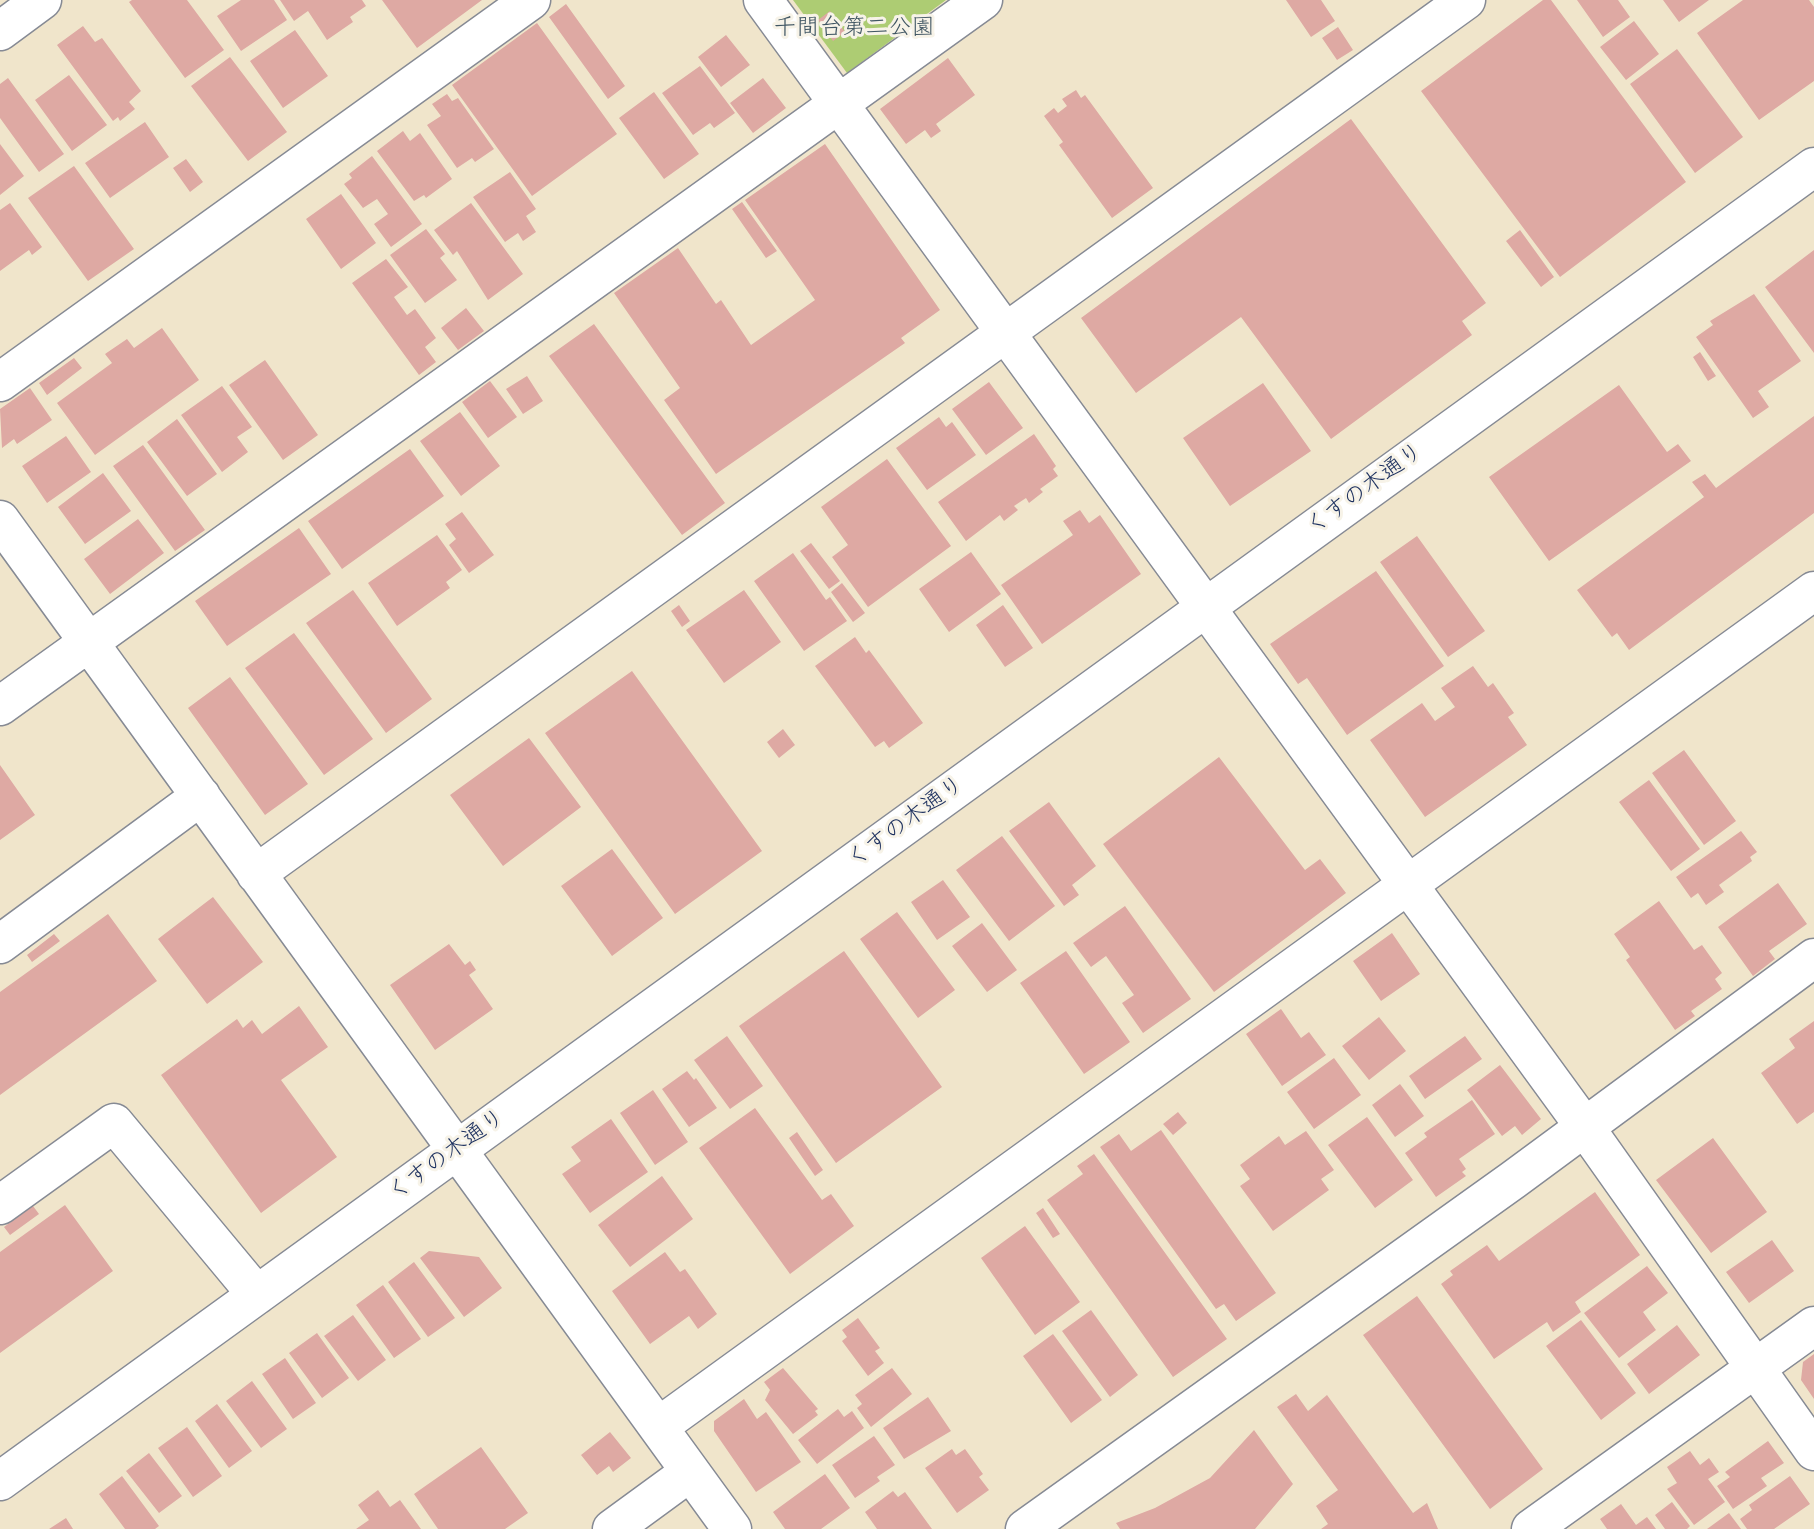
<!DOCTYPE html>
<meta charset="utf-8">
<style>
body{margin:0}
canvas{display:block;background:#f0e5cb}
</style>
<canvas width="1814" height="1529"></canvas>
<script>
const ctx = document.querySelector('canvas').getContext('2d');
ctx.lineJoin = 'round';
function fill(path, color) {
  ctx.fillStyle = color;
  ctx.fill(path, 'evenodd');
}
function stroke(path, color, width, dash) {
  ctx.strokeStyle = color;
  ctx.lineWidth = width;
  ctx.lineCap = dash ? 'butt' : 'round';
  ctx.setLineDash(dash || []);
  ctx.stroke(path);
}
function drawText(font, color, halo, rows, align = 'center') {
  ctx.font = font + ' Kalam,"Klee One",sans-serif';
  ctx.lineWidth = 6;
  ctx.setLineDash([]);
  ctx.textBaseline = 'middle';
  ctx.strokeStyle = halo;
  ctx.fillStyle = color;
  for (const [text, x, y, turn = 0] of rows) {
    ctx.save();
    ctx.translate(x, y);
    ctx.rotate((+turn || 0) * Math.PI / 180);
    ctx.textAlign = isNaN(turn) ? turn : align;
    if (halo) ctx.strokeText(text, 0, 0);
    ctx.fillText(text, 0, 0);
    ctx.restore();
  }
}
const green = new Path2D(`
 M793 0H946L847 73Z`);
const building = new Path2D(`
 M132 0H187L224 50 185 78 129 2Z
 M241 0H274L287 20 241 51 217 16Z
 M280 0H362L366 6 350 17 353 22 327 40 308 11 294 21Z
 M382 0H482L417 48Z
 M1286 0H1321L1335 21 1311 37Z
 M1543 0H1551L1686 182 1560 277 1421 91Z
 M1577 0H1618L1630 17 1603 37Z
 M1663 0H1709L1679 22Z
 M1743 0H1809L1814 7V81L1759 120 1697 33Z
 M566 4 625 86 608 99 549 17Z
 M830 11 845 32 833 41 818 20Z
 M1634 21 1659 54 1626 80 1600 47Z
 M537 23 617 134 532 196 452 85Z
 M83 26 95 42 102 38 141 91 129 102 135 109 120 121 118 117 113 121 57 45Z
 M1338 27 1353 50 1337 60 1322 38Z
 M295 30 328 76 283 108 250 61Z
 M726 35 750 65 721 87 698 57Z
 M1677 49 1743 137 1695 173 1630 84Z
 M230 57 287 132 248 161 191 86Z
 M948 58 975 95 936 124 941 131 931 138 925 130 906 144 880 109Z
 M700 66 735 113 714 128 710 123 693 135 662 93Z
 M69 75 107 125 72 151 35 100Z
 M8 78 64 154 39 172 0 118V84Z
 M763 78 786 108 753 133 730 103Z
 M1076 90 1081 98 1085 95 1153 188 1112 218 1059 145 1063 142 1044 116 1054 108 1058 113 1067 106 1062 99Z
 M654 92 699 154 664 179 619 118Z
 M447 94 452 101 458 98 494 149 475 162 472 158 457 168 427 125 441 116 432 104Z
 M1351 119 1486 303 1462 321 1472 335 1331 439 1241 317 1136 393 1081 318Z
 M145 122 169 157 110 198 85 163Z
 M403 131 410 141 420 133 452 179 426 198 424 195 414 201 377 151Z
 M0 144 24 176 0 195Z
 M825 144 940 310 901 338 905 343 716 474 664 400 680 388 614 293 678 248 716 304 721 300 751 345 815 300 745 200Z
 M372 156 422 224 391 247 374 224 388 214 377 199 363 208 344 184 352 178 349 174Z
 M186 159 203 182 190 192 173 168Z
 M74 166 134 249 88 281 28 198Z
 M510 172 536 209 526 216 536 232 523 241 518 233 505 242 473 197Z
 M341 194 376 243 341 269 306 219Z
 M742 202 777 251 766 258 732 209Z
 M10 203 42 247 32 255 29 250 0 271V210Z
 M471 203 523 274 488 300 457 251 453 255 434 230Z
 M426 229 445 254 440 258 457 280 425 303 390 255Z
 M1520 230 1554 277 1541 287 1506 241Z
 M1814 250V353L1765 287Z
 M386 259 408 287 394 297 407 315 415 309 436 338 425 347 436 362 419 375 352 283Z
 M1754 294 1801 361 1758 391 1769 407 1753 418 1696 337 1713 325 1710 321Z
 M466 308 484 331 458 350 441 328Z
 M594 324 725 503 682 535 549 356Z
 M162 328 199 380 95 455 57 403 112 363 105 354 127 339 134 348Z
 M1700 352 1716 376 1708 381 1693 357Z
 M74 358 82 368 47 395 39 383Z
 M265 360 318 435 283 460 229 385Z
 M527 376 543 401 523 414 506 389Z
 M490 381 517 417 488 438 462 402Z
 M989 382 1023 428 986 455 952 409Z
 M1263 383 1311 451 1230 506 1183 438Z
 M1619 385 1667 452 1678 444 1691 461 1549 561 1489 477Z
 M222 386 252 427 237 437 248 452 222 472 181 415Z
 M30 388 52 420 17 444 14 439 2 448 0 409Z
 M460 412 500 466 461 496 420 441Z
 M1814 416V513L1629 650 1617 633 1612 637 1577 590 1704 497 1692 482 1705 474 1716 488Z
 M939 417 946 427 952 422 976 455 927 490 896 448Z
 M177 419 217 474 187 496 147 442Z
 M1034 434 1056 466 1053 469 1058 476 1040 489 1043 492 1029 503 1026 498 1014 506 1018 510 1004 521 1000 515 966 541 938 502Z
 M66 436 91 472 47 503 22 466Z
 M143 445 205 530 175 551 113 466Z
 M410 449 444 496 342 569 308 521Z
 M887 459 951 546 868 607 832 557 848 545 821 507Z
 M103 473 131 511 85 544 58 507Z
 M1080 510 1089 523 1100 515 1141 574 1042 644 1001 585 1073 535 1063 521Z
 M462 512 494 555 469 573 449 545 456 539 445 524Z
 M138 519 164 553 110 594 84 559Z
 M299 528 331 574 227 646 195 601Z
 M437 535 462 570 446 582 450 588 397 626 368 583Z
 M1417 536 1485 631 1448 657 1380 562Z
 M811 543 840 581 829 589 800 551Z
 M971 552 1001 594 949 632 919 589Z
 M793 553 826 600 830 597 847 621 804 651 754 581Z
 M1376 571 1444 666 1347 735 1307 678 1298 684 1270 644Z
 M842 583 865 613 853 622 831 592Z
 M353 590 432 699 386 733 306 623Z
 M744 590 781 642 724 683 686 630Z
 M679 605 690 621 682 627 671 611Z
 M1003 605 1033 648 1005 667 976 625Z
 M294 633 373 739 324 775 245 668Z
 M855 637 866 653 869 650 923 723 889 748 884 741 875 747 815 666Z
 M1473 666 1488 687 1493 683 1514 713 1508 717 1527 745 1425 817 1370 740 1422 703 1435 721 1455 707 1441 688Z
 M632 671 762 851 675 914 545 733Z
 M230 677 308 784 265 815 188 708Z
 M783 729 795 745 779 758 767 742Z
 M529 738 581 807 503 866 450 795Z
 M1684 750 1736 821 1704 845 1652 773Z
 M1219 757 1305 870 1320 859 1346 893 1214 992 1103 844Z
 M0 765 35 815 0 840Z
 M1649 780 1700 849 1671 871 1619 802Z
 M1049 802 1096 866 1072 885 1079 895 1064 906 1009 831Z
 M1741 831 1757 852 1750 857 1752 861 1719 885 1724 892 1706 905 1698 893 1691 898 1676 877Z
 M1002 836 1055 906 1009 941 956 870Z
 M612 849 663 918 612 956 561 886Z
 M943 880 970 917 937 940 911 902Z
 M1778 883 1807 924 1769 951 1775 959 1753 976 1718 927Z
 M213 897 263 962 207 1004 158 939Z
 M1659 901 1694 950 1702 945 1722 973 1715 979 1722 989 1691 1011 1695 1016 1675 1030 1626 960 1630 957 1614 934Z
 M1125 906 1191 999 1143 1033 1122 1003 1134 995 1106 956 1091 967 1073 943Z
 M897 912 955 990 918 1018 860 939Z
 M108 914 157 981 0 1095V992Z
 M982 923 1017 970 987 992 952 946Z
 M1392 933 1420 974 1381 1001 1353 961Z
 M54 934 60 941 32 962 27 955Z
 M449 944 465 965 470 961 476 970 469 975 493 1009 435 1050 390 985Z
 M844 951 942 1087 836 1163 739 1026Z
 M1066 951 1130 1042 1084 1074 1020 983Z
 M299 1006 328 1047 281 1080 337 1157 261 1213 161 1075 237 1019 243 1028 252 1020 262 1034Z
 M1281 1009 1301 1038 1309 1032 1326 1055 1282 1086 1246 1034Z
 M1379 1017 1406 1051 1369 1080 1342 1046Z
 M1814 1021V1112L1797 1124 1761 1073 1795 1048 1789 1039Z
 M727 1036 763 1086 730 1109 694 1060Z
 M1465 1036 1482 1059 1425 1099 1409 1076Z
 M1334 1058 1361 1095 1314 1129 1287 1092Z
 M1500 1065 1541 1119 1522 1135 1515 1126 1502 1136 1467 1090Z
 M687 1071 694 1080 696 1078 717 1108 689 1127 662 1089Z
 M1400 1084 1424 1116 1395 1137 1372 1105Z
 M653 1090 688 1142 655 1165 620 1113Z
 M1472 1100 1495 1134 1459 1159 1466 1169 1462 1172 1466 1176 1436 1197 1405 1153 1427 1137 1424 1133Z
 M755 1108 822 1200 831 1194 854 1226 790 1274 699 1148Z
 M1178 1112 1187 1123 1173 1135 1163 1124Z
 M1367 1117 1413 1180 1375 1208 1328 1145Z
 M611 1119 648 1172 590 1213 562 1174 581 1161 571 1147Z
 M1161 1130 1276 1293 1236 1321 1224 1304 1216 1309 1100 1147 1119 1134 1131 1151Z
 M1306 1131 1334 1170 1321 1179 1329 1190 1273 1231 1240 1186 1250 1179 1240 1165 1279 1136 1285 1145Z
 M797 1132 823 1170 815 1176 789 1138Z
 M1713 1138 1767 1212 1711 1253 1656 1180Z
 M1094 1154 1227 1339 1173 1377 1047 1200 1083 1174 1077 1166Z
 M662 1176 693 1219 630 1267 598 1225Z
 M1595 1192 1640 1255 1575 1302 1581 1312 1553 1332 1547 1322 1494 1359 1441 1284 1453 1275 1450 1271 1487 1245 1499 1261Z
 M65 1205 113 1271 0 1353V1252Z
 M33 1206 39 1214 10 1235 4 1227Z
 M1043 1208 1060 1234 1053 1238 1036 1213Z
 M1025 1226 1080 1302 1035 1335 981 1258Z
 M1772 1240 1794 1271 1749 1303 1726 1272Z
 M429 1251 479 1257 502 1288 464 1317 420 1258Z
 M665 1252 680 1272 685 1269 717 1314 698 1329 689 1316 650 1344 612 1291Z
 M414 1262 455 1318 428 1337 388 1282Z
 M1647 1266 1668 1293 1643 1312 1656 1330 1619 1358 1584 1313Z
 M383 1285 421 1339 394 1358 356 1305Z
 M1417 1296 1543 1469 1490 1509 1363 1335Z
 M1091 1310 1138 1375 1110 1397 1062 1331Z
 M353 1315 386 1360 358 1381 324 1336Z
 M858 1318 880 1348 875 1351 884 1363 868 1376 842 1341 847 1337 842 1330Z
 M1581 1320 1636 1393 1601 1420 1546 1346Z
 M1677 1325 1700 1355 1649 1394 1627 1364Z
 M317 1333 349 1378 322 1398 289 1353Z
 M1053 1334 1102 1400 1071 1423 1023 1356Z
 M1814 1354V1399L1801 1380 1803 1362Z
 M285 1358 316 1403 293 1419 262 1374Z
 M783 1368 818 1409 815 1411 818 1415 793 1434 765 1400 770 1390 764 1382Z
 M892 1368 912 1394 871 1427 857 1408 862 1404 855 1395Z
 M252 1381 287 1429 261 1448 226 1401Z
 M1296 1394 1308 1411 1327 1395 1413 1513 1427 1503 1438 1529H1321L1328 1524 1316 1506 1338 1490 1277 1407Z
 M928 1397 951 1431 904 1459 883 1428Z
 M744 1399 757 1419 766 1412 801 1462 756 1492 714 1431V1421Z
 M217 1404 252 1451 229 1468 195 1421Z
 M838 1409 844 1417 852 1411 864 1428 817 1464 798 1440Z
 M187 1427 222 1476 193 1497 158 1448Z
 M1254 1430 1293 1484 1255 1529H1120L1116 1523 1155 1508 1210 1478Z
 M610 1432 631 1458 613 1472 609 1466 597 1475 581 1455Z
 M874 1436 895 1465 877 1477 880 1481 855 1498 832 1465Z
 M1768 1441 1784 1463 1761 1478 1767 1486 1733 1509 1717 1486 1730 1477 1725 1472Z
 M481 1447 528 1513 505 1529H438L414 1494Z
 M952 1449 956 1455 965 1449 983 1474 979 1477 989 1490 957 1513 925 1468Z
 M1690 1451 1700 1465 1709 1458 1719 1472 1708 1479 1725 1502 1694 1525 1667 1489 1677 1483 1667 1467Z
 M149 1453 182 1496 159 1513 126 1471Z
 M825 1474 850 1508 821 1529H785L773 1512Z
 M122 1476 159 1526 155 1529H125L99 1494Z
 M1790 1476 1810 1504 1774 1529H1747L1740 1519 1752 1510 1749 1505Z
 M378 1490 390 1507 400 1500 421 1529H356L369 1520 358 1505Z
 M893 1491 898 1497 905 1492 932 1529H877L865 1512Z
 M1672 1502 1690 1526 1687 1529H1665L1655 1515Z
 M1621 1504 1636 1525 1647 1517 1656 1529H1607L1600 1519Z
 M1729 1513 1741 1529H1707Z
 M66 1518 73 1529H49Z`);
const minor = new Path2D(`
 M763 0 1584 1126 1814 1451
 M0 31 42 0
 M0 382 531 0
 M0 520 732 1529
 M0 706 983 0
 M256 874 1466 0
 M0 944 201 796
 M0 1205 114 1123 257 1295
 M658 1427 1814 591
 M0 1481 1814 167
 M612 1529 690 1472
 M1025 1529 1513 1180 1814 958
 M1531 1529 1814 1326`);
const parkNames = [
 ["千間台第二公園",854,30]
];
const streetNames = [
 ["くすの木通り",1366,491,-36],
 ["くすの木通り",907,824,-36],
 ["くすの木通り",448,1157,-36]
];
fill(green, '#adcc73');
fill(building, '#dea9a3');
stroke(minor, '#868a94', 41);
stroke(minor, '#fff', 38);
drawText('23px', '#405663', '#f7f3e8', parkNames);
drawText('23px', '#1b2f5e', '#f7f3e8', streetNames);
</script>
